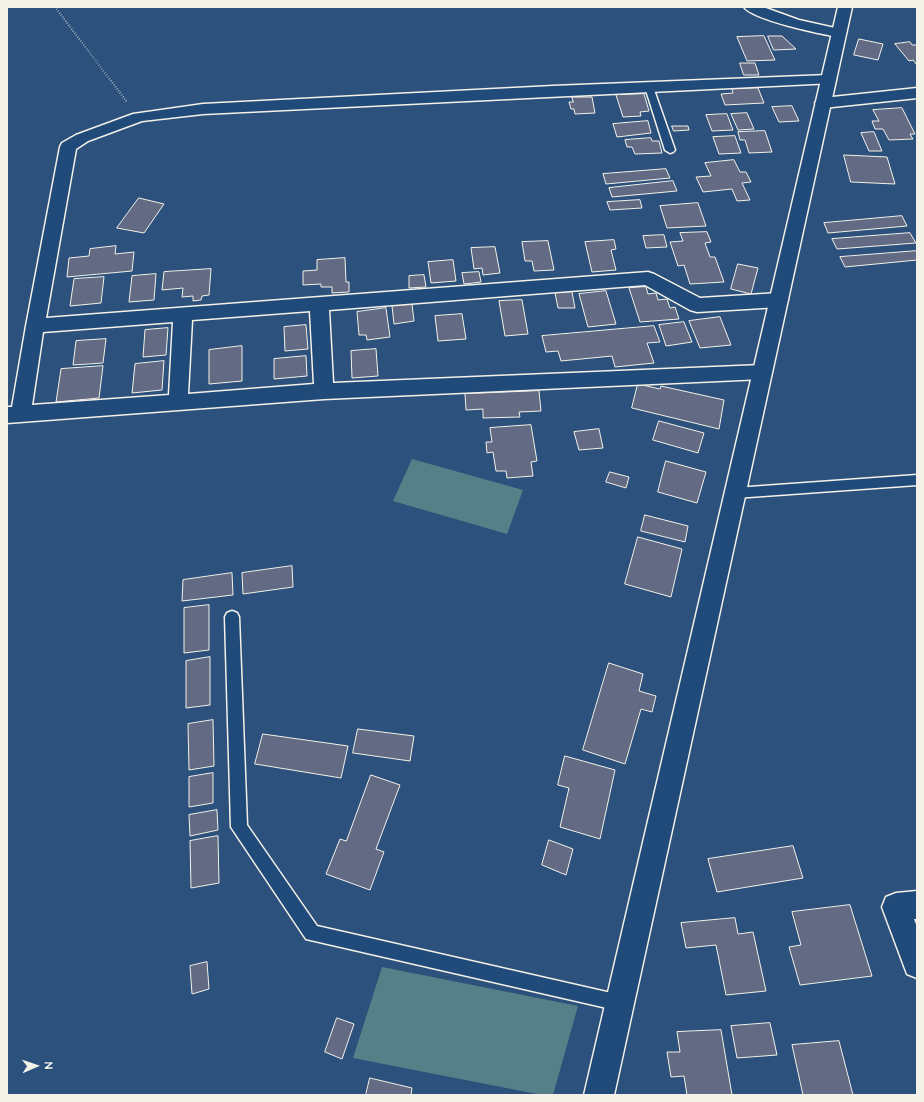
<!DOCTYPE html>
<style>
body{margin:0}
#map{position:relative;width:924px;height:1102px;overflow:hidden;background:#2c517c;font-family:"Architects Daughter",sans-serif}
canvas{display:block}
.frame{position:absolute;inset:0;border:8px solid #f4f1e8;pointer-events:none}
.north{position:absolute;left:16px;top:1046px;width:40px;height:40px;-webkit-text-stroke:3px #1f4a7a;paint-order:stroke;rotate:88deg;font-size:11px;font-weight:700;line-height:16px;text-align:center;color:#f4f1e8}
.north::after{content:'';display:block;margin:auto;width:14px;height:18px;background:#f4f1e8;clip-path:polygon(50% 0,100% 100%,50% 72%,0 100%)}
</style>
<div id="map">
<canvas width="924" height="1102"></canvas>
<div class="frame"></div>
<div class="north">N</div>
</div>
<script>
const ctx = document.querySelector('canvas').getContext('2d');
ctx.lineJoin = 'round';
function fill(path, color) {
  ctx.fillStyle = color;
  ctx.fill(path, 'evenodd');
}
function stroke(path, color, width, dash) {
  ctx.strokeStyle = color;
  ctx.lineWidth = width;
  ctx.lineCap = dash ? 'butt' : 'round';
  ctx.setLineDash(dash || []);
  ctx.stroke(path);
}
const green = new Path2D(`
 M412 459 523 490 507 534 393 501Z
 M382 967 578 1006 553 1095H542L353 1058Z`);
const building = new Path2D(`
 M764 36 775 60 747 61 737 37Z
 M768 36H782L796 49 774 50Z
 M859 39 883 44 878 60 854 55Z
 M910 42 912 45H917V65L913 60 909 61 895 44Z
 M740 63H755L759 75H744Z
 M758 88 764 103 725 105 721 94 733 93 732 89Z
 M644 94 649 111 640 112 641 116 623 117 616 95Z
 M572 97H592L595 113 575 114 574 109H571L569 102H573Z
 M792 106 799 121 779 122 772 107Z
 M902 108 915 134H910L913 139 889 140 883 129H875L872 121H879L873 110Z
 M747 113 754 129 738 130 731 114Z
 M727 114 733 130 712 131 706 115Z
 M648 121 651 133 617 137 613 124Z
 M672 126H688L689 130 674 131Z
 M765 131 772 152 749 153 745 140H740L738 132Z
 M874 132 882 151H869L861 133Z
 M735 136 741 153 719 154 713 137Z
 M651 138 652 141H659L662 153 635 154 632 147H627L625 140Z
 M844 155 887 157 895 184 851 182Z
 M734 160 740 172H746L751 182 742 183 750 200 737 201 732 189 703 192 696 177 711 176 705 163Z
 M666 169 670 178 606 184 603 174Z
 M673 181 677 191 612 197 609 188Z
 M139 198 164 204 144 233 117 228Z
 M640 200 642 208 610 210 607 202Z
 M698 203 706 226 667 228 660 206Z
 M902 216 907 226 828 233 824 223Z
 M707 232 711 242 705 243 710 257H715L724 282 690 284 684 265 678 266 670 242 683 241 680 233Z
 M910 233 916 243 837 249 832 239Z
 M664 235 667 247 646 248 643 236Z
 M614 240 616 249 611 250 616 270 592 272 585 242Z
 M548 241 554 270 534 271 532 261H525L522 242Z
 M116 246 115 254 134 252 132 271 67 277 69 258 89 256 90 249Z
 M495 247 500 273 483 275 482 268 474 269 471 248Z
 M917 251V260L845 267 840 257Z
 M345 258 346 282H349V292L332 293V287H321V284L303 285V271L317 270V260Z
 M453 260 456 281 431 283 428 262Z
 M738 264 758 268 751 294 731 289Z
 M211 269 209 295 202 296 201 300 193 301V296L182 297 183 288 162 290 164 272Z
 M479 272 481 282 464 284 462 273Z
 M156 274 154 300 129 302 132 276Z
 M424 275 426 287 409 288V276Z
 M104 277 101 303 70 306 74 279Z
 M646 287 648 294 656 293 658 300 667 299 670 308 675 307 679 319 640 322 629 288Z
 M606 291 616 324 588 327 579 294Z
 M572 292 575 308H558L555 293Z
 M522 300 528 334 505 336 499 301Z
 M412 304 414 321 394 324 392 306Z
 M386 308 390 337 367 340 366 335H359L357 312Z
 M462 314 466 339 438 341 435 316Z
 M720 317 731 345 700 348 689 321Z
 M684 322 692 342 666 346 659 325Z
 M306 325 308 349 285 351 284 327Z
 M654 326 660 342 647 343 654 363 615 367 612 356 561 361 558 351 546 352 542 336Z
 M168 328 166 355 143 357 145 330Z
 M106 339 103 363 73 365 76 341Z
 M242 346V381L209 384V350Z
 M376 349 378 376 352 378 351 351Z
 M306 356 307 376 274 379V359Z
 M164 361 162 390 132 393 135 364Z
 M103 366 99 398 56 402 61 369Z
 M638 384 660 389 661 386 724 400 719 429 632 408Z
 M539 391 541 411 519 412 520 417 483 418V409L466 410 465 394Z
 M659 421 704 433 698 453 653 440Z
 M531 425 537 461 531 462 533 476 507 478 506 471H496L493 452 487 453 486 442H492L490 428Z
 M599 429 603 448 579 450 574 432Z
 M666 461 706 472 697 503 658 492Z
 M610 472 629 477 626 488 606 482Z
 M645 515 688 526 685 542 641 531Z
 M638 537 682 549 671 597 625 584Z
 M292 566 293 587 243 594 242 573Z
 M232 573 233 595 182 601 183 580Z
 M209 605V650L184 653V608Z
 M210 657V705L186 708V661Z
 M609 663 643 674 639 691 656 696 652 712 641 709 625 764 583 750Z
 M213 720 214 766 189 770 188 724Z
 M358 729 414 736 410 761 353 753Z
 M263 734 348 746 341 778 255 764Z
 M565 756 615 770 600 839 560 827 569 788 558 785Z
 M213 773V803L189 807V777Z
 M371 775 400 785 376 849 384 852 370 890 326 874 340 839 346 841Z
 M217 810 218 830 190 836 189 815Z
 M218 836 219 883 191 888 190 841Z
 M549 840 573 849 566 875 542 865Z
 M793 846 803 878 717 892 708 859Z
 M850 905 872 976 800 985 789 947 801 945 792 912Z
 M735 918 738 934 753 932 766 991 726 995 716 945 686 948 681 923Z
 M207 962 209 989 192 994 190 966Z
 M337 1018 354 1024 342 1059 325 1052Z
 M770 1023 777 1055 737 1058 731 1026Z
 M721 1030 732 1095H687L684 1076 671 1077 667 1052H680L677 1032Z
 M839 1041 853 1095H803L792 1045Z
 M370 1078 412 1088 411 1095H366Z`);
const path = new Path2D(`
 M55 7 127 102`);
const service = new Path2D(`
 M649 84 653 87 675 150 673 152 670 153 665 150 645 87Z
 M917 475V485L735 498 731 497 729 493 731 489 735 488Z
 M232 611 237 613 239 617 247 825 317 926 620 995 626 997 628 1003 626 1009 620 1011 306 939 231 827 225 617 227 613Z`);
const minor = new Path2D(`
 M744 7H763L799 20 844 30 846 33 844 36 839 37C821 34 753 20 744 7Z
 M828 75 833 77 836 80 833 83 203 114 142 121 88 141 76 149 46 318 648 272 654 274 700 298 779 293 785 295 788 300 785 305 779 307 697 312 690 310 645 285 329 310 333 383 762 365 769 367 772 372 769 377 762 379 324 399 7 423V407H12L26 326 60 147 62 143 76 135 133 114 203 104 553 86ZM310 311 314 384 188 394 192 320ZM173 322 169 395 32 405 43 332Z
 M917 88V98L823 108 818 106 815 103 818 100 823 98Z
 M917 891V919H914L917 927V978L907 974 882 907 886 897 896 893Z`);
const tertiary = new Path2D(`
 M838 7H852L614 1095H584Z`);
fill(green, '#558088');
fill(building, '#626b83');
stroke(building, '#f4f1e8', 1);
stroke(service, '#f4f1e8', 3);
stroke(minor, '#f4f1e8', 3);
stroke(tertiary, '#f4f1e8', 3);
stroke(path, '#f4f1e8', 2, [0.5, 2]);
fill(service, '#1f4a7a');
fill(minor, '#1f4a7a');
fill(tertiary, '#1f4a7a');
</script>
